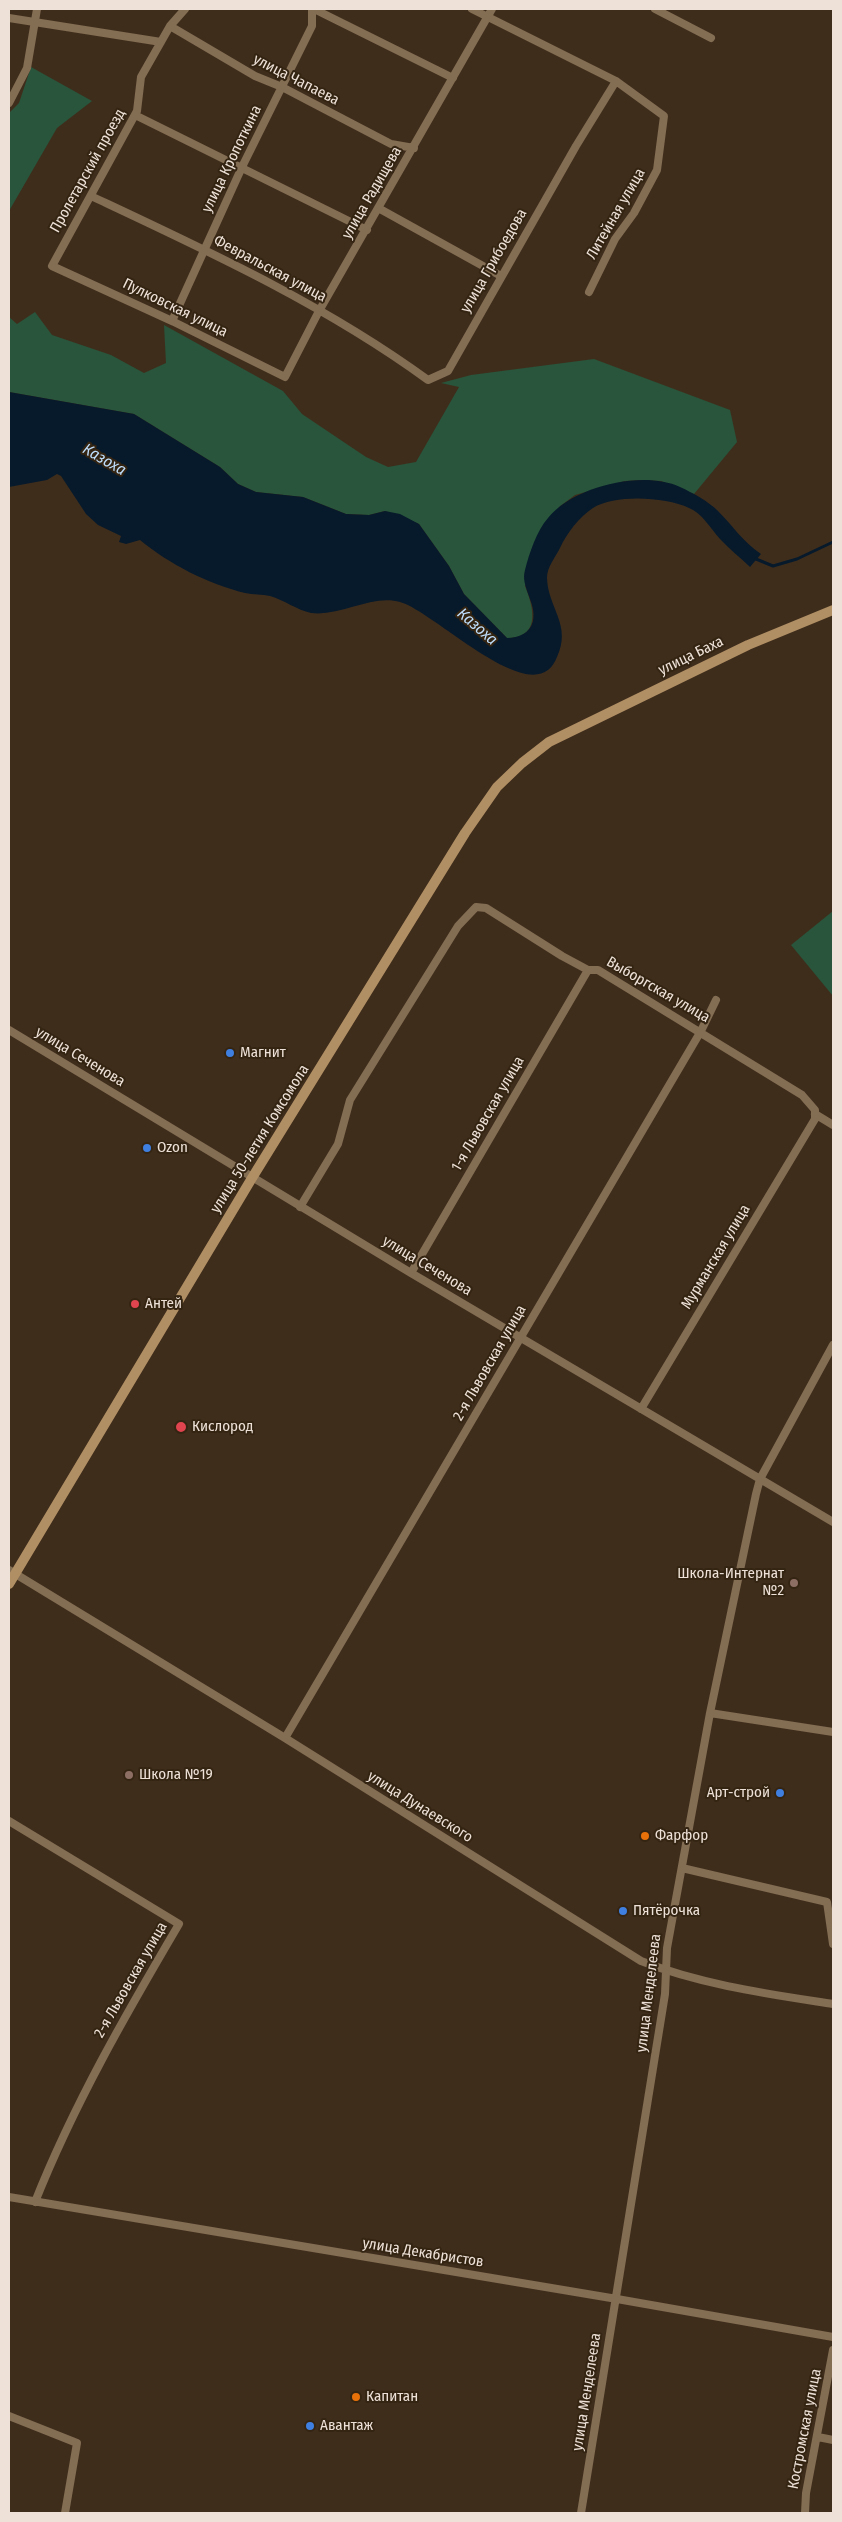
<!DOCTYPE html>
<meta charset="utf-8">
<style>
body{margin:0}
#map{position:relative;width:842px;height:2522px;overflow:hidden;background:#3f2d1c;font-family:"Fira Sans Condensed",sans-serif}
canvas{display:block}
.frame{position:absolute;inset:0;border:10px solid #eee2d8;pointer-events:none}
</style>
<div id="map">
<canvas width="842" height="2522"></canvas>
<div class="frame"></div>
</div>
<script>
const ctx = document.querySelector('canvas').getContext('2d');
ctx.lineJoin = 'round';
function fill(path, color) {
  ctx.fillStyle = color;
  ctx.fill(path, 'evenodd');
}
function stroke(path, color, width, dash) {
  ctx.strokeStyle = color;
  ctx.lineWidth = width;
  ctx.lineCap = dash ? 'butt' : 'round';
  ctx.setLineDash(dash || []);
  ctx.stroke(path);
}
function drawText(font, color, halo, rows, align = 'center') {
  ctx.font = font + ' "Fira Sans Condensed",sans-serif';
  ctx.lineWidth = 4;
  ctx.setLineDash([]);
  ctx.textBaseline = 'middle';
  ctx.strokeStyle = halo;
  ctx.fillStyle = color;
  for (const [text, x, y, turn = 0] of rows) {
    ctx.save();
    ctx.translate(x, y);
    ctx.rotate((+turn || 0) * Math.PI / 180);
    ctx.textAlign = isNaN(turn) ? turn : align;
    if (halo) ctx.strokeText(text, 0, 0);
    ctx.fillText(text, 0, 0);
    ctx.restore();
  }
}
const green = new Path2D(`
 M31 67 92 101 57 128 9 211V113L19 103Z
 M35 312 52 335 111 355 144 373 166 363 164 325 283 391 302 414 366 457 388 467 416 462 459 387 441 383 471 375 594 359 730 410 737 442 694 494 661 481 642 480 625 481 575 495 559 507 525 586C534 608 541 638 507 638L464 594 449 566 419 524 385 511 369 515 346 514 303 497 256 492 238 484 220 467 134 414 9 392V317L17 324Z
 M833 911V996L791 945Z`);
const water = new Path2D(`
 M9 392 134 414 220 467 238 484 256 492 303 497 346 514 369 515 385 511 400 514 419 524 449 566 464 594 507 638C519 638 530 633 533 621 537 603 520 587 525 570 529 554 537 530 548 518 574 486 643 470 680 487 693 493 708 501 718 511 733 526 743 542 761 554L750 567C741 558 729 549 720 539 710 528 703 514 689 508 665 497 616 494 593 508 579 517 567 533 560 548 555 558 547 567 547 578 548 608 572 625 557 657 555 662 552 667 548 670 516 695 432 611 400 602 372 594 340 617 311 613 297 610 284 600 270 596 262 594 253 595 245 593 208 584 169 564 140 540L126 544 119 542 121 536 98 525 86 514 61 476 57 474 47 480 9 487Z`);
const stream = new Path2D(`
 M756 559 773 566 797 559 833 542`);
const minor = new Path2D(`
 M185 9 170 26 141 77 137 111 52 266 172 321 285 377 319 311 492 9
 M314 9 453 78
 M655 9 711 38
 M9 18 161 42
 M170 26 255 76 282 87 391 144 414 148
 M9 103 27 68 37 9
 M135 115 367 230
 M91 196C206 250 324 304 428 380L448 371 576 146 616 81 472 9
 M380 209 501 276
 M589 292 615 239 634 213 657 170 664 116 616 81
 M172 321 242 167 312 26V9
 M9 1030 411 1273 833 1522
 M815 1114 833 1125
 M300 1207 338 1144 350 1100 458 926 476 907 486 908 562 956 588 970H598L802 1095 815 1110V1119L641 1409
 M411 1273 588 970
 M9 1570 285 1738 641 1961C702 1985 769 1994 833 2004
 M710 1713 833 1732
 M285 1738 701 1031 716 1000
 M9 1821 179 1924C126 2014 74 2104 35 2202
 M682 1868 827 1902 833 1944
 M9 2197 617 2299 833 2337
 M9 2416 77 2443 65 2513
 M818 2437 833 2440
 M581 2513 665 1994 667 1948 710 1713 756 1494 760 1479 833 1345
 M805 2513 806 2493 833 2350`);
const secondary = new Path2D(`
 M9 1584 252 1178 465 833 497 787 522 763 549 742 748 645 833 610`);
const markers = [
 [230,1053,5,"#3f7fe0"],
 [147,1148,5,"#3f7fe0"],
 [135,1304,5,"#e0444e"],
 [181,1427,6,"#e0444e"],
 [794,1583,5,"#8d6e63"],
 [129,1775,5,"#8d6e63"],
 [780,1793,5,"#3f7fe0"],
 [645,1836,5,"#e8710a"],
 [623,1911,5,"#3f7fe0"],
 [356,2397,5,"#e8710a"],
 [310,2426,5,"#3f7fe0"]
];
const streetNames = [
 ["улица Чапаева",296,80,27],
 ["улица Кропоткина",232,159,-64],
 ["Пролетарский проезд",88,171,-61],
 ["улица Радищева",372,193,-60],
 ["Литейная улица",616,214,-60],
 ["улица Грибоедова",494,261,-60],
 ["Февральская улица",270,269,28],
 ["Пулковская улица",175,308,26],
 ["улица Баха",691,656,-26],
 ["Выборгская улица",658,990,30],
 ["улица Сеченова",80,1057,31],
 ["1-я Львовская улица",488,1114,-60],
 ["улица 50-летия Комсомола",260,1139,-58],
 ["Мурманская улица",716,1257,-59],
 ["улица Сеченова",427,1266,31],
 ["2-я Львовская улица",490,1363,-60],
 ["улица Дунаевского",420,1807,32],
 ["2-я Львовская улица",131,1980,-60],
 ["улица Менделеева",649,1993,-83],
 ["улица Декабристов",423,2253,9],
 ["улица Менделеева",587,2392,-81],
 ["Костромская улица",805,2429,-79]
];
const poiNames = [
 ["Магнит",240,1053],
 ["Ozon",157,1148],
 ["Антей",145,1304],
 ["Кислород",192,1427],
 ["Школа-Интернат",784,1574,"right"],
 ["№2",784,1591,"right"],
 ["Школа №19",139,1775],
 ["Арт-строй",770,1793,"right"],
 ["Фарфор",655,1836],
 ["Пятёрочка",633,1911],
 ["Капитан",366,2397],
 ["Авантаж",320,2426]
];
const waterNames = [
 ["Казоха",104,460,30],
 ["Казоха",477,627,41]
];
fill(green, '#28553b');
fill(water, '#071a2b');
stroke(stream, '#071a2b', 3);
stroke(minor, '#836d53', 8);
stroke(secondary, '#b18f64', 10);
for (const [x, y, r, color] of markers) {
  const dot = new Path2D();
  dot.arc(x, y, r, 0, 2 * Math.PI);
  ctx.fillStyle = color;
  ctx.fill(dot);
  stroke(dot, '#342412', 2);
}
drawText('15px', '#eee2d8', '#342412', streetNames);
drawText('15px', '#eee2d8', '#342412', poiNames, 'left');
drawText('italic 16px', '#bedefc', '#342412', waterNames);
</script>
